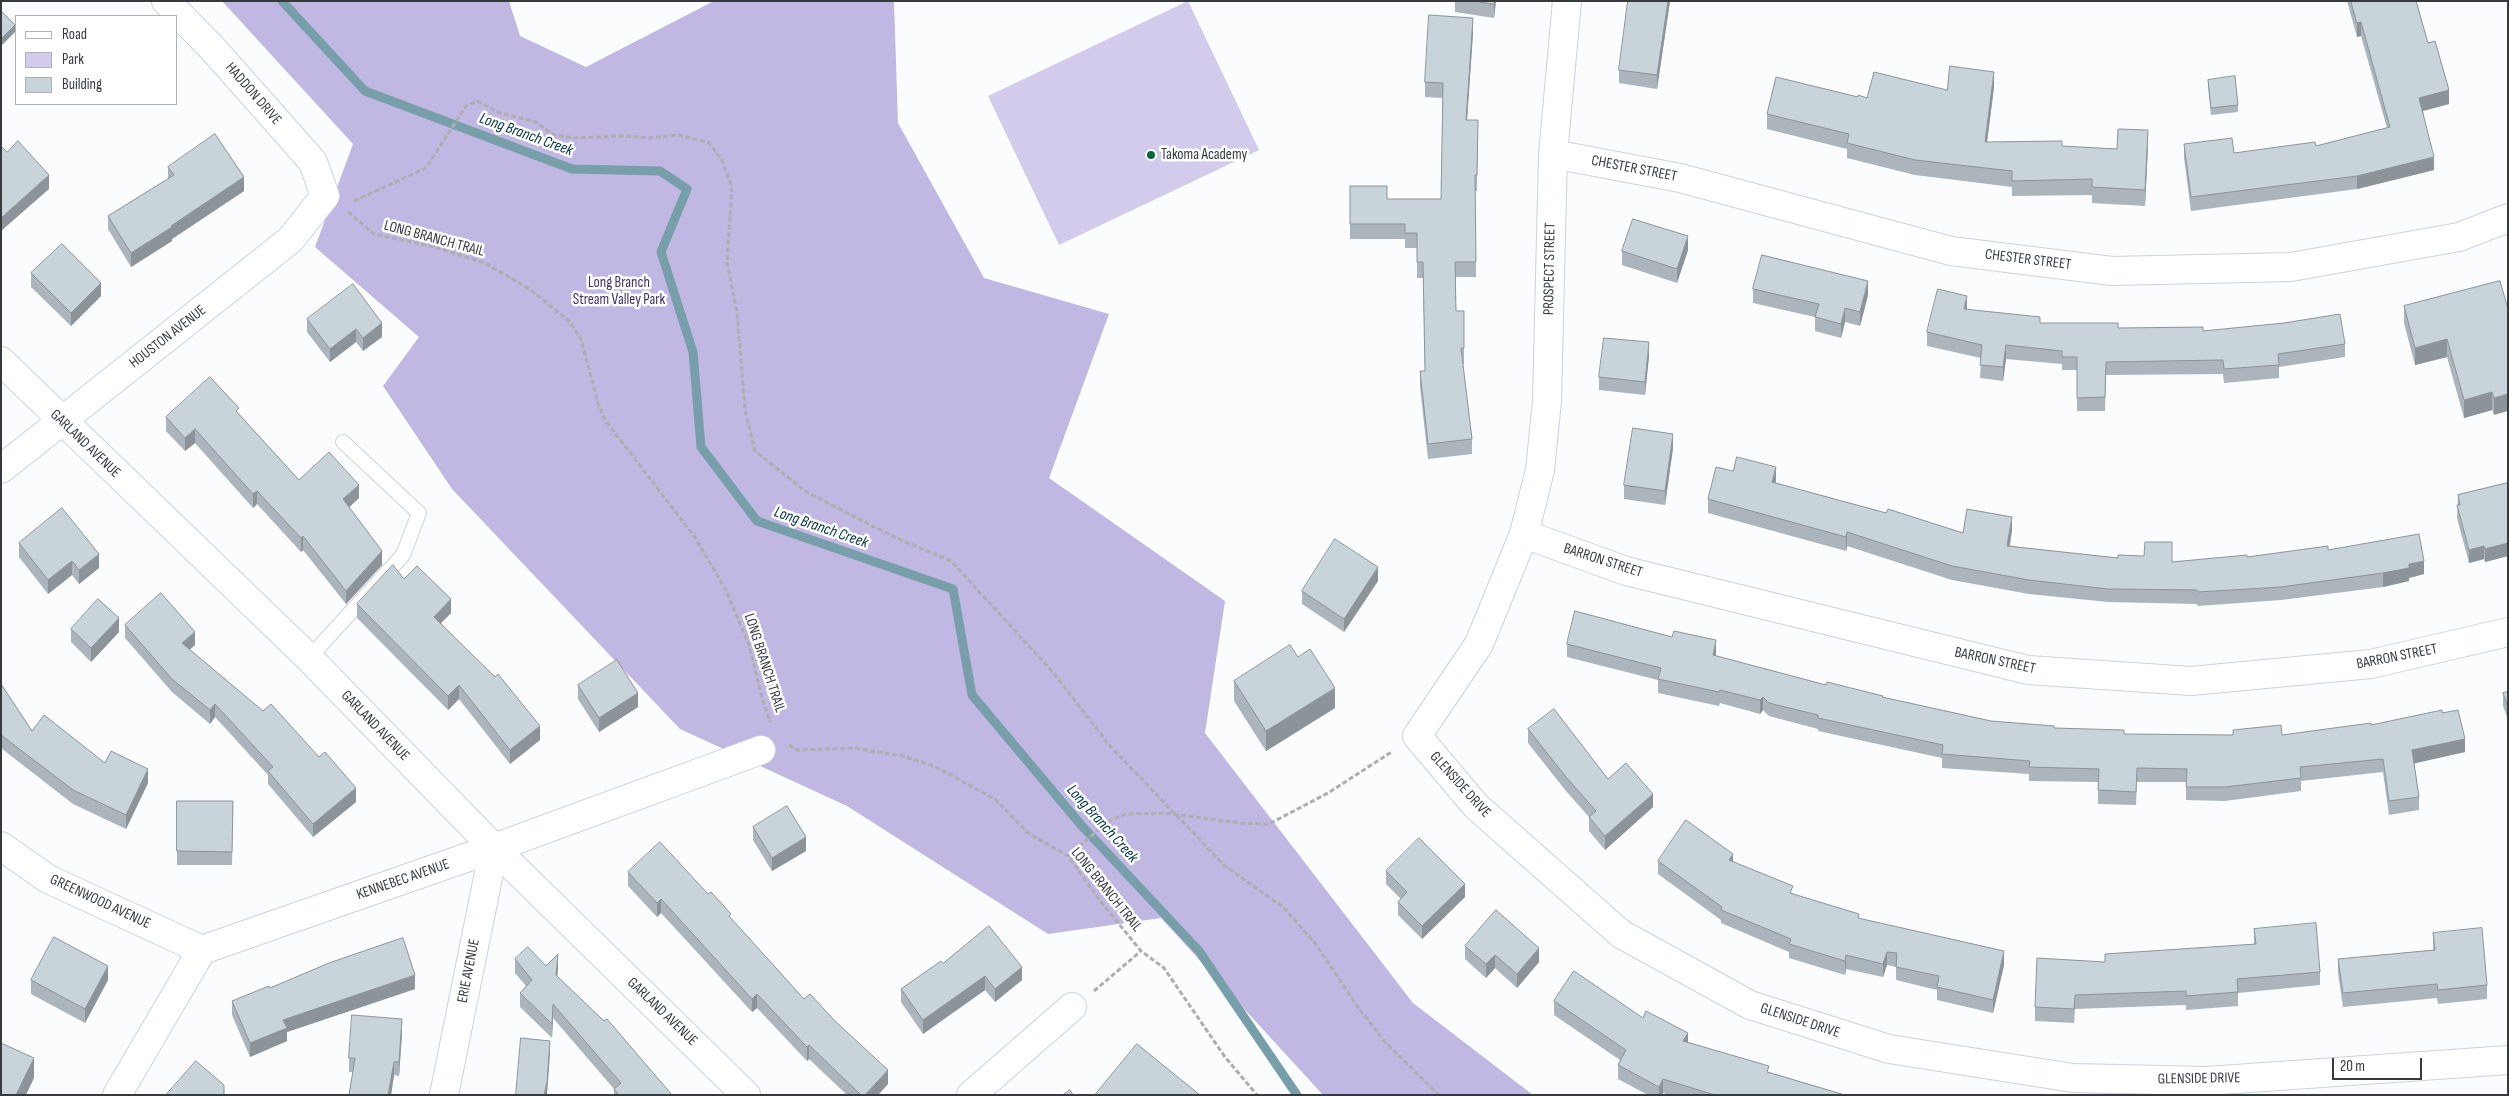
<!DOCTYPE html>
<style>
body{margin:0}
#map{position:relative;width:2509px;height:1096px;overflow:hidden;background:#fafcfe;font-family:"Sofia Sans Condensed",sans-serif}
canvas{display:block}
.frame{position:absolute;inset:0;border:2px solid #373a3d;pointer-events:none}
.legend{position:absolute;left:15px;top:15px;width:162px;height:90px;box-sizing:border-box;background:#fff;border:1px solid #afb0b1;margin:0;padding:6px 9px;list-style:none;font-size:15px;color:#373a3d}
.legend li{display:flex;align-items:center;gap:10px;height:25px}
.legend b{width:25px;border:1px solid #afb0b1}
.scale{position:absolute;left:2332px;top:1058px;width:90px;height:22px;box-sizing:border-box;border:2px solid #373a3d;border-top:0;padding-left:6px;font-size:15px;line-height:18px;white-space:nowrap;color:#373a3d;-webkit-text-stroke:4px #fff;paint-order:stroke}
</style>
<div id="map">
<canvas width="2509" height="1096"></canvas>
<div class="frame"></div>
<ul class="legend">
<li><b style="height:6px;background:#fff"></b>Road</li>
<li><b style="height:14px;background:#d2cbec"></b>Park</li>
<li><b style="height:14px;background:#c8d3da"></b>Building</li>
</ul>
<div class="scale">20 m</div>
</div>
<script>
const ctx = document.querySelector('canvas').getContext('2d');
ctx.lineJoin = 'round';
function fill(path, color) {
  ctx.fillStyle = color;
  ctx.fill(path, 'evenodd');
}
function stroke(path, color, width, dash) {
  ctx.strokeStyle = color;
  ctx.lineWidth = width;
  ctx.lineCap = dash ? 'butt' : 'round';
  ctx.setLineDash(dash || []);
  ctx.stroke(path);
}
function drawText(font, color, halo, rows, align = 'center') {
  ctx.font = font + ' "Sofia Sans Condensed",sans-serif';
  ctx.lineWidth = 5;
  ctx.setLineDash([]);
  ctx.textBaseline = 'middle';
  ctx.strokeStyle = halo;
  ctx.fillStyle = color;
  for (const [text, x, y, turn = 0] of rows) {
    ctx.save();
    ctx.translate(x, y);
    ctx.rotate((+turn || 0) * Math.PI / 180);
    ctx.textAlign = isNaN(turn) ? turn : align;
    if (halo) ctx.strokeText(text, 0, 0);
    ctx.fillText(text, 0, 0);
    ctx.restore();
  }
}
const green = new Path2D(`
 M1188 1 1259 150 1059 245 988 96Z`);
const forest = new Path2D(`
 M222 1H509L520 36 586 67 714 1H894L898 123 984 278 1109 314 1049 478 1225 601 1205 733 1413 1003 1533 1095H1323L1161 918 1048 934 847 806 680 729 452 489 383 386 419 337 315 247 353 144Z`);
const stream = new Path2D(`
 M282 1 365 91 572 169 660 171 687 189 661 252 693 352 701 447 757 521 953 589 972 695 1082 826 1199 951 1297 1095`);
const path = new Path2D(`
 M354 201 426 168 466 106 477 101 500 113 536 122 554 135 574 138 623 136 649 138 678 135 708 142 722 160 732 187 727 262 737 312 745 410 755 451 805 491 894 537 951 561 1051 670 1111 747 1225 866 1283 907 1315 943 1357 1006 1385 1042 1439 1095
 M348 212 374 234 431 246 485 263 531 290 570 322 581 339 598 403 605 420 694 536 726 590 749 645 762 698 770 722
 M789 745 798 750 854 748 902 756 934 766 995 799 1028 833 1068 856 1101 902 1141 951 1164 968 1225 1057 1257 1095
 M1068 856 1109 821 1125 814 1165 813 1240 823 1269 824 1328 793 1393 751
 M1094 991 1141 951`);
const service = new Path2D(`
 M309 658 403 555 419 513 343 442`);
const minor = new Path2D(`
 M1567 1 1553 154 1547 401 1540 470 1524 534 1479 644 1417 736 1476 806 1621 934 1750 1005 1889 1049 2073 1078 2207 1081 2508 1060
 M1553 154 1680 178 1951 251 2112 271 2291 267 2459 237 2508 218
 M1 361 309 658 494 848 746 1095
 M1 469 290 240 325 196 313 162 214 50 166 1
 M1524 534 1626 571 2028 670 2191 681 2371 664 2508 632
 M1 846 48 879 202 950
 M117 1095 202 950 494 848 761 750
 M444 1095 494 848
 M971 1095 1072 1007`);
const wall = new Path2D(`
 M1455 1H1496L1494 18 1455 12Z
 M1670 1 1657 89 1619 83V70Z
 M2347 1H2416L2428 43 2449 104 2423 111 2434 170 2357 189 2191 211 2184 158V144L2234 153 2316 146 2387 128 2361 36 2357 37Z
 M1473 33 1467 120H1478L1477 191H1475L1476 277H1456V311H1464V364H1463L1472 439V454L1428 459 1420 387V371H1425L1423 278H1417V248H1405V239H1350V186L1387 199H1441L1443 98 1425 97V82Z
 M2208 80 2238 105V112L2211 115 2208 87Z
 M1994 87 1987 142 2117 149 2148 146 2145 206 2092 203V195L2012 196V187L1915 175 1847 158V149L1767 129V114L1858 97 1867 98 1947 90Z
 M168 167 244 191 172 239V241L131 267 108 229V216L168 179Z
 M1688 250 1677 283 1622 265V251Z
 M31 273 101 296 71 326 31 287Z
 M2500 281 2494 415 2492 410 2464 418 2447 357 2415 365 2404 323V306Z
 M1753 289 1868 295 1860 326 1845 322 1841 338 1815 331V317L1753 303Z
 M1967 310 2040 323 2118 328 2203 331 2345 344V357L2279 367V378L2224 383 2223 374 2106 375 2105 411H2077V370H2062V364L2006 359 2003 381 1980 378 1981 358 1927 346V332Z
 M307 319 382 323V337L363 351 356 342 330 362 307 332Z
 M1649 356 1645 395 1599 390V377Z
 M239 414 299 480 359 498 349 507 382 565 346 604 303 550 301 552 257 504 253 508 195 443 185 451 166 431V417Z
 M1673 448 1665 505 1624 499V485Z
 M1733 471 1776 480V483L1886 513 1963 533 2012 530 2010 546 2118 558 2172 562 2247 557 2328 550 2424 574 2409 578V581L2383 587 2281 600 2198 606 2197 604 2108 602 2029 594 1952 580 1847 546 1846 551 1708 513V499Z
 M2508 483V556L2485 562 2484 559 2469 563 2457 518 2458 495Z
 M19 543 99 568 79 584 72 575 48 594 19 557Z
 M404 579 451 613 441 623 540 740 510 764 459 699 448 710 357 618V604Z
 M1378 581 1344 632 1302 604V591Z
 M125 625 195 645 189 650 356 802 313 837 268 784V775L215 717 210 724 172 692 125 638Z
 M71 629 119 632 91 662 71 642Z
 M1567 644 1716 653V656L1826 685 1991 721 2054 728 2124 734 2233 735V730L2282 735 2371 725 2442 713 2465 752 2414 763 2419 797V810L2389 815 2383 772 2301 781V791L2225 801 2186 800V782H2137L2136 805 2098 804V782L2029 781V774L1942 768V758L1818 731V729L1769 716 1763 710 1760 714 1720 703 1719 706 1658 693V680L1567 657Z
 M1298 657 1335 708 1266 751 1234 701V681Z
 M1 684 32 731 105 763 148 783 126 829 73 804 1 748Z
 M578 685 638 707 599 732 578 699Z
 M2508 692V720L2503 706V693Z
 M1528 729 1608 779 1653 807 1605 850 1589 831V817L1566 791 1528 743Z
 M177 801H233L232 865H177Z
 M753 827 806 851 772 871 753 840Z
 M1658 861 1733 862 1793 894 1859 918 2004 965 1993 1013 1937 1000V990L1896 980V967L1887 965 1883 977 1846 969 1845 975 1789 958V952L1721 923V920L1658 874Z
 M1386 871 1465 897 1422 939 1398 915V902L1401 899 1386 884Z
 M628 872 731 919 804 999 888 1084 878 1095H847L809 1059 807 1061 757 1008 752 1012 661 913 657 917 628 886Z
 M2254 929 2320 972V985L2238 993V1006L2186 1010V1005L2075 1009 2074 1023 2035 1021V1007L2105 962 2254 944Z
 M2433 933 2487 985V999L2438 1004 2437 998 2343 1007 2338 973V959L2433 950Z
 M1465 946 1539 962 1517 988 1495 968 1486 978 1465 959Z
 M515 959 558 968 557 976 672 1095H614V1089L553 1018 552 1038 520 1007V993L526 986 515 973Z
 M943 963 1022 980 995 1002 985 990 923 1034 901 1002V989Z
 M31 980H108L85 1023 31 994Z
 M270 988 415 989 287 1032V1041L250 1057 232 1015V1001Z
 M1554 1001 1643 1018 1688 1042 1769 1072 1845 1095H1669L1663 1093 1662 1095H1648L1618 1079V1065L1620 1060 1554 1015Z
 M402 1033 399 1076 394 1075 391 1095H349L353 1072H349V1058Z`);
const shadedWall = new Path2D(`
 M1494 1H1496L1494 18Z
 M1668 1H1670L1657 89V75Z
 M1473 18V33L1466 135V120Z
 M2361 22V36L2357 37V23Z
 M15 25V32L1 46V39Z
 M1994 72V87L1985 158V142Z
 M2449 90V104L2419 112V98Z
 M2148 130V146L2145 206V190Z
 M2434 157V170L2357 189V176Z
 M49 175V189L1 231V218Z
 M244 177V191L172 239V241L131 267V253Z
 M1688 236V250L1677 283V269Z
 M1868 281V295L1860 326V312Z
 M101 283V296L71 326V313Z
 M1967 296V310L1964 309Z
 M1845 308V322L1841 338V324Z
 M382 323V337L363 351V338Z
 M356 329V342L330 362V349Z
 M2447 339V357L2415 365V348Z
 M1649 342V356L1645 395V382Z
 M2006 345V359L2003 381V367Z
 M2492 392V410L2464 418V400Z
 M2508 394V411L2494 415V398Z
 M195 429V443L185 451V438Z
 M1673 434V448L1665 505V491Z
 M1776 467V480L1772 495V482Z
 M359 485V498L343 513V499Z
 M257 491V504L253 508V494Z
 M2012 517V530L2007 560V546Z
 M1847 532V546L1846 551V537Z
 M303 536V550L301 552V538Z
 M2508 543V556L2485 562V549Z
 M2484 546V559L2469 563V550Z
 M382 551V565L346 604V591Z
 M99 554V568L79 584V570Z
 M72 561V575L48 594V580Z
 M2424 561V574L2409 578V581L2383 587V573L2409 564Z
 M1378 567V581L1344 632V619Z
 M451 599V613L434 630V617Z
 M119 618V632L91 662V648Z
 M195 632V645L182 656V643Z
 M1716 640V653L1713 669V655Z
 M459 685V699L448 710V696Z
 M1335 688V708L1266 751V731Z
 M638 693V707L599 732V718Z
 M1763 697V710L1760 714V700Z
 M215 704V717L210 724V710Z
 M540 726V740L510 764V750Z
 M2465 739V752L2412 764V750Z
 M148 769V783L126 829V815Z
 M356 788V802L313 837V824Z
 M1653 794V807L1605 850V836Z
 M806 837V851L772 871V858Z
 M1733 854V868L1729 860Z
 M1465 884V897L1422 939V926Z
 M661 899V913L657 917V903Z
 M1539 948V962L1517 988V974Z
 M2004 951V965L1993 1013V1000Z
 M1887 952V965L1883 977V964Z
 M558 954V968L556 989V975Z
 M1495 955V968L1486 978V964Z
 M1846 955V969L1845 975V961Z
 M108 966V980L85 1023V1009Z
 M1022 967V980L995 1002V989Z
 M415 975V989L287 1032V1041L250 1057V1043L283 1020Z
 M985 976V990L923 1034V1020Z
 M757 994V1008L752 1012V999Z
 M553 1004V1018L552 1038V1024Z
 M402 1019V1033L399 1076V1062Z
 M1688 1033V1047L1683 1041Z
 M550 1041V1054L547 1095H544Z
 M809 1045V1059L807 1061V1047Z
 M34 1058V1078L26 1095H16Z
 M394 1062V1075L391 1095H388Z
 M888 1070V1084L878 1095H865Z
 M1663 1079V1093L1662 1095H1659V1087Z`);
const building = new Path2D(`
 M1476 1H1494V4Z
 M1628 1H1668L1657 75 1619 70Z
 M2351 1H2416L2428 43 2435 41 2449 90 2419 98 2434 157 2357 176 2191 197 2184 144 2232 138 2234 153 2315 142 2316 146 2390 127 2361 22 2357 23Z
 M1 11 15 25 1 39Z
 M1429 15 1473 18 1466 120H1478L1477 175H1475L1476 262H1455L1456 311H1464V348H1461L1472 439 1428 444 1420 371H1425L1423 262H1417V233H1405V224H1350V186H1387V199H1441L1443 83 1425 82Z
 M1950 66 1994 72 1985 142 2062 141V146L2117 149 2118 129 2148 130 2145 190 2092 187V179L2012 181V171L1915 160 1847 143 1849 134 1767 114 1776 77 1858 97V95L1867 98 1874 72 1947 90Z
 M2235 76 2238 105 2211 108 2208 80Z
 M215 134 244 177 171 226 172 227 131 253 108 216 174 175 168 167Z
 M18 141 49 175 1 218V146L7 152Z
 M1633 219 1688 236 1677 269 1622 251Z
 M62 244 101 283 71 313 31 273Z
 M1762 255 1868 281 1860 312 1845 308 1841 324 1815 317 1819 304 1753 289Z
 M2500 281 2508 309V394L2494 398 2492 392 2464 400 2447 339 2415 348 2404 306Z
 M353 284 382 323 363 338 356 329 330 349 307 319Z
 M1938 289 1967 296 1964 309 2040 317V323H2118V328L2203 327V331L2284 323 2340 314 2345 344 2278 354 2279 365 2224 369 2223 360 2106 362 2105 397 2077 398V357H2062V351L2006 345 2003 367 1980 365 1982 345 1927 332Z
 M1604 338 1649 342 1645 382 1599 377Z
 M210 377 239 408 236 411 299 480 329 452 359 485 343 499 382 551 346 591 303 536 301 538 257 491 253 494 195 429 185 438 166 417Z
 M1633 428 1673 434 1665 491 1624 485Z
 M1737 457 1776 467 1772 482 1886 513 1888 509 1963 533 1967 509 2012 517 2007 546 2118 558V555L2144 556 2145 542H2172V562L2247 555V557L2328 546V550L2419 534 2424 561 2409 564V568L2383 573 2281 587 2198 592 2197 590 2108 589 2029 580 1952 566 1847 532 1846 537 1708 499 1716 467 1733 471Z
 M2508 483V543L2485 549 2484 546 2469 550 2457 505H2460L2458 495Z
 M62 508 99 554 79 570 72 561 48 580 19 543Z
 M1335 539 1378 567 1344 619 1302 591Z
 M393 565 404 579 417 566 451 599 434 617 495 677 498 674 540 726 510 750 459 685 448 696 357 604Z
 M161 593 195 632 182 643 263 711 271 704 319 757 325 752 356 788 313 824 268 771 273 767 215 704 210 710 172 679 125 625Z
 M98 599 119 618 91 648 71 629Z
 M1575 611 1672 637 1674 631 1716 640 1713 655 1826 685 1827 682 1883 696 1882 697 1991 721 2054 726V728L2124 730V734L2233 735V730L2281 725 2282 735 2371 723V725L2442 710V713L2458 710 2465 739 2412 750 2419 797 2389 801 2383 759 2300 767 2301 778 2225 787H2186L2187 769 2137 768 2136 792 2098 790 2099 769 2029 767 2030 761 1942 754 1943 745 1818 718V715L1769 703 1763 697 1760 700 1720 690 1719 692 1658 679 1661 668 1567 644Z
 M1290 645 1298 657 1310 649 1335 688 1266 731 1234 681Z
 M617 660 638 693 599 718 578 685Z
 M1 684 32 731 44 715 105 763 111 751 148 769 126 815 73 790 1 735Z
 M2508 692V707L2503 693Z
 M1554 709 1608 779 1626 763 1653 794 1605 836 1589 817 1596 811 1566 777 1528 729Z
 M177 801H233L232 852 177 851Z
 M787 806 806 837 772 858 753 827Z
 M1686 820 1733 854 1729 860 1793 886 1790 893 1859 914 1858 918 2004 951 1993 1000 1937 987 1939 976 1896 967 1897 953 1887 952 1883 964 1846 955 1845 961 1789 944 1791 939 1721 910 1722 907 1658 861Z
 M1419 838 1465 884 1422 926 1398 902 1407 892 1386 871Z
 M660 842 708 894 711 892 731 914 729 916 804 999 810 994 835 1021 888 1070 865 1095H861L809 1045 807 1047 757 994 752 999 661 899 657 903 628 872Z
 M1496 910 1539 948 1517 974 1495 955 1486 964 1465 946Z
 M2316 923 2320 972 2237 979 2238 992 2186 996V991L2075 995 2074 1009 2035 1007 2037 958 2105 962V954L2256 944 2254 929Z
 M989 926 1022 967 995 989 985 976 923 1020 901 989 941 961 943 963Z
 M2482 928 2487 985 2438 990 2437 984 2343 993 2338 959 2435 950 2433 933Z
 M54 937 108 966 85 1009 31 980Z
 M403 938 415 975 283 1020 287 1028 250 1043 232 1001 269 986 270 988 329 963Z
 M528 947 546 966 558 954 556 975 604 1021 607 1019 672 1095H619L614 1089 621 1083 553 1004 552 1024 520 993 532 980 515 959Z
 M1574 971 1643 1018 1646 1011 1688 1033 1683 1041 1769 1066 1767 1072 1845 1095H1715L1663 1079 1659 1087 1618 1065 1626 1050 1554 1001Z
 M352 1015 402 1019 399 1062H394L388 1095H349L355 1058H349Z
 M521 1038 550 1041 547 1082 544 1095H516Z
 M1 1043 34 1058 16 1095H1Z
 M1137 1044 1200 1095H1095Z
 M196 1061 224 1085V1095H166Z
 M1070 1090 1073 1095H1063Z`);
const markers = [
 [1151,155,5,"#08673a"]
];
const streetNames = [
 ["HADDON DRIVE",253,94,49],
 ["CHESTER STREET",1634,169,11],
 ["LONG BRANCH TRAIL",434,239,15],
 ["CHESTER STREET",2028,260,7],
 ["PROSPECT STREET",1550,269,-89],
 ["HOUSTON AVENUE",168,337,-38],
 ["GARLAND AVENUE",85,444,44],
 ["BARRON STREET",1603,561,18],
 ["BARRON STREET",2397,657,-11],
 ["BARRON STREET",1995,661,12],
 ["LONG BRANCH TRAIL",764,663,72],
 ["GARLAND AVENUE",375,726,46],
 ["GLENSIDE DRIVE",1460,785,48],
 ["KENNEBEC AVENUE",403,880,-19],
 ["LONG BRANCH TRAIL",1106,890,51],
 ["GREENWOOD AVENUE",100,902,25],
 ["ERIE AVENUE",469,971,-79],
 ["GARLAND AVENUE",662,1012,44],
 ["GLENSIDE DRIVE",1800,1021,18],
 ["GLENSIDE DRIVE",2199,1079,-1]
];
const poiNames = [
 ["Takoma Academy",1161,155]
];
const parkNames = [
 ["Long Branch",619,283],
 ["Stream Valley Park",619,300]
];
const waterNames = [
 ["Long Branch Creek",526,135,20],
 ["Long Branch Creek",821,528,19],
 ["Long Branch Creek",1102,824,48]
];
fill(green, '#d2cbec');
fill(forest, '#c0b7e2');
stroke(stream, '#769faa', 9);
stroke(service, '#ccd3dc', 16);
stroke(minor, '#ccd3dc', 30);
stroke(path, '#acaeb0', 3, [5, 2.5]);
stroke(service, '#fff', 14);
stroke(minor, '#fff', 28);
fill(wall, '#acb5bb');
fill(shadedWall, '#8c9499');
fill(building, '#c8d3da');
stroke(building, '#8c9499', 1);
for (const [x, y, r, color] of markers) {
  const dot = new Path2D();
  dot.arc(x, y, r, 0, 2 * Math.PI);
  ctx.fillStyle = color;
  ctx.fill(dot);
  stroke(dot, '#fff', 2);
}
drawText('15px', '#373a3d', '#fff', streetNames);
drawText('15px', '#373a3d', '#fff', poiNames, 'left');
drawText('15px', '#403066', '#fff', parkNames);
drawText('italic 16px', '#00343f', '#fff', waterNames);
</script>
